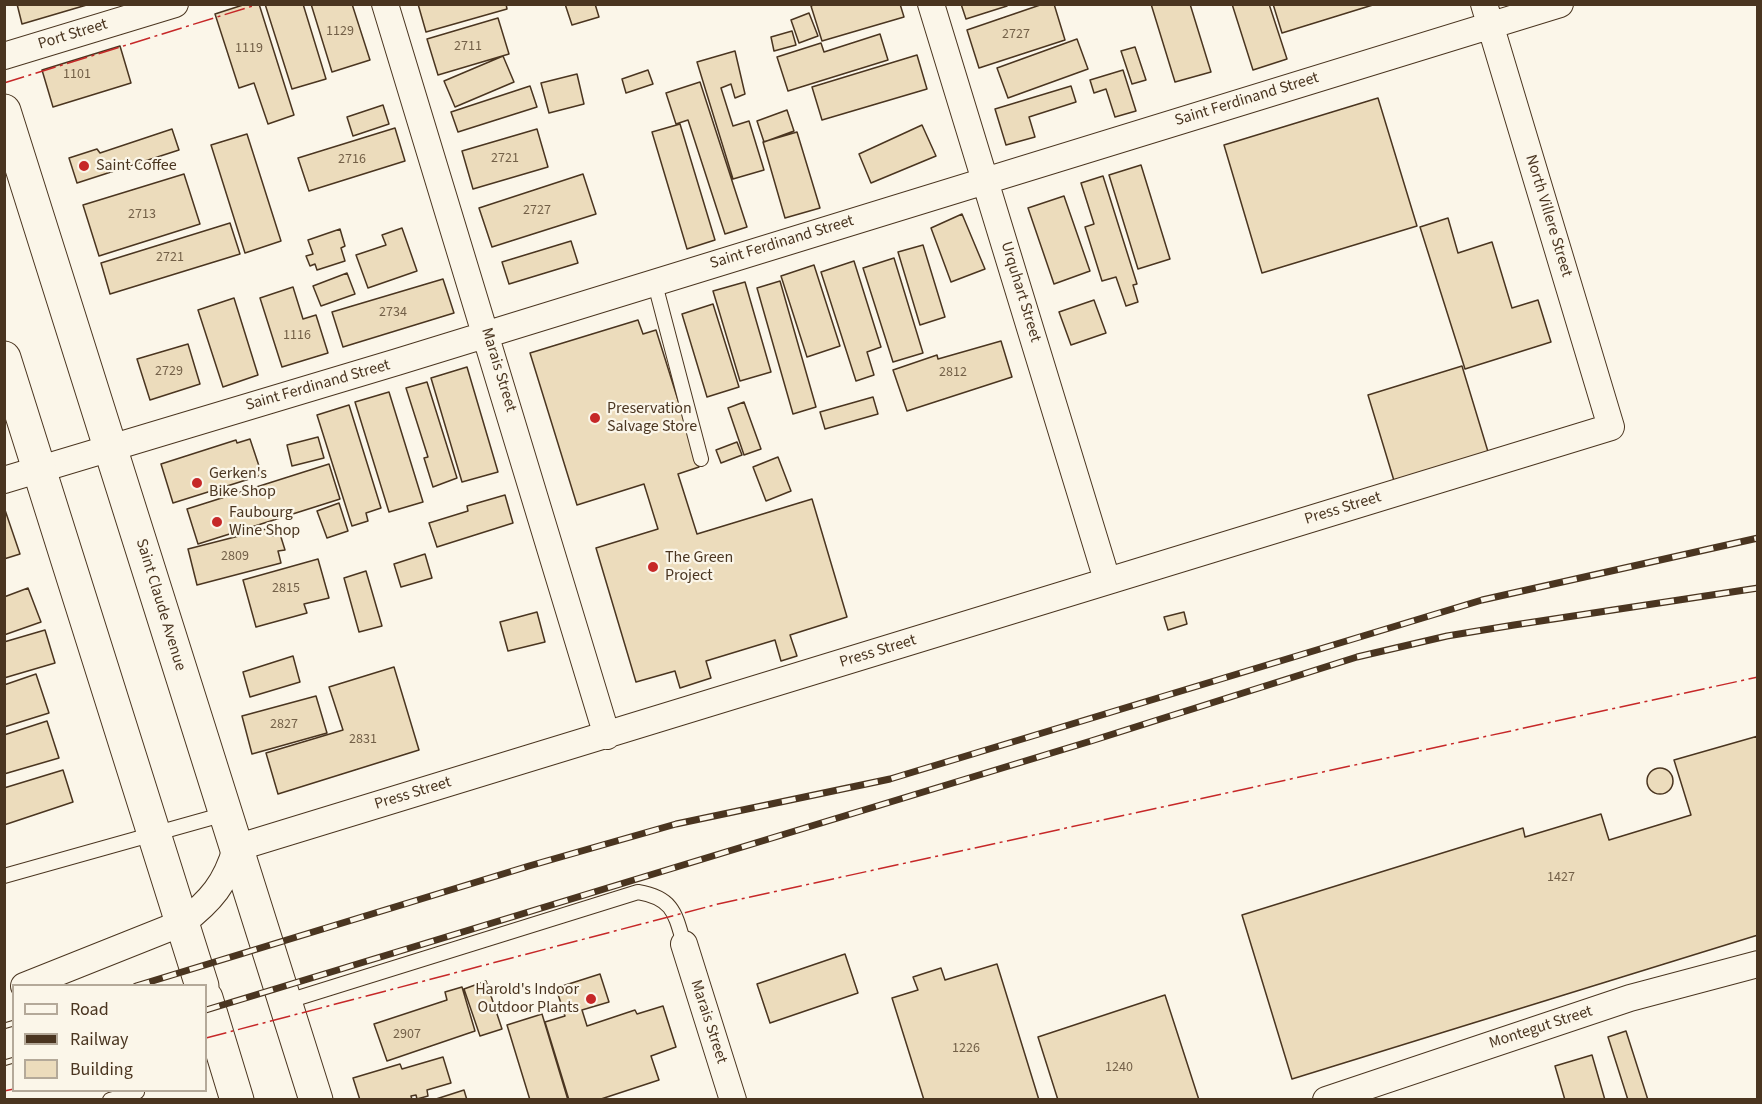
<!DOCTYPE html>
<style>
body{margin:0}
#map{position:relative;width:1762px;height:1104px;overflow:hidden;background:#fbf6e9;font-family:"Source Sans 3",sans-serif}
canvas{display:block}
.frame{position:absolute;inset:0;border:6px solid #4a3520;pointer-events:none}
.legend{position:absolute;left:12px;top:984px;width:195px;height:108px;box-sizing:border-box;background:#fbf6e9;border:2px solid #b4a999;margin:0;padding:8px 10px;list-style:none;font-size:18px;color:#4a3520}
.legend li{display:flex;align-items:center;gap:12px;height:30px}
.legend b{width:30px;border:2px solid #b4a999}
</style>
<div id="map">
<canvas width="1762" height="1104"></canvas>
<div class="frame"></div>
<ul class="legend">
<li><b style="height:8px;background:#fbf6e9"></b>Road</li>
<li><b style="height:8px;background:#4a3520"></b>Railway</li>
<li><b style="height:16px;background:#ecdcbc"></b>Building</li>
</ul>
</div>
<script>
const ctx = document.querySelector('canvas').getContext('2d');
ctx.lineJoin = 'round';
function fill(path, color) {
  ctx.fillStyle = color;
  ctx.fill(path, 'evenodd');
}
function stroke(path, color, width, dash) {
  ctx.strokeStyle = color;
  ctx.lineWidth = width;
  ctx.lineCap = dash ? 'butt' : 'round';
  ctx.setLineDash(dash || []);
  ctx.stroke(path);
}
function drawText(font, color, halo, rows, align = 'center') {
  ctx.font = font + ' "Source Sans 3",sans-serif';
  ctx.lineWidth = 4.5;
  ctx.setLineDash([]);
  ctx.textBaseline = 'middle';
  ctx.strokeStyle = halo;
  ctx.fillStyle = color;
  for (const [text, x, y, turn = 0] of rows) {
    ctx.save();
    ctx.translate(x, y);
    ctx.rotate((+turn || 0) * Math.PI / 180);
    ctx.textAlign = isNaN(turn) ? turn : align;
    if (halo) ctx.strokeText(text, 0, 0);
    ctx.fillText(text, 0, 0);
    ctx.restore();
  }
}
const building = new Path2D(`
 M17 4H90L22 24Z
 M246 4H259L294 115 268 124 254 83 239 88 215 14Z
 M265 4H303L326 79 292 89Z
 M311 4H352L370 60 332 72Z
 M418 4H506L507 9 426 32Z
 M565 4H595L599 17 572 25Z
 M816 4H900L904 17 822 41 811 6Z
 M961 4H1007V6L966 19Z
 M1043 4H1054L1065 40 979 68 967 30Z
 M1151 4H1190L1211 72 1175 82Z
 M1232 4H1269L1287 59 1253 70Z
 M1273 4H1376L1282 33Z
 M809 13 818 36 799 43 791 20Z
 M498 18 509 54 438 75 427 39Z
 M792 31 796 45 774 51 771 37Z
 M880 34 888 60 788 91 777 57 821 43 824 52Z
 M1077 39 1088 69 1008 98 997 68Z
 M120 46 131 83 53 107 42 70Z
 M1135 47 1146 80 1132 84 1121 51Z
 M735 51 745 94 735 98 731 84 721 88 733 126 749 121 764 170 733 179 697 62Z
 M917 55 927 89 822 120 812 87Z
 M503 56 514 82 455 107 444 81Z
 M648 70 653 84 626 93 622 79Z
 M1123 70 1136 111 1115 117 1106 89 1094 93 1090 80Z
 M577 74 584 104 549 113 541 83Z
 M700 82 747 227 725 234 688 120 676 124 666 93Z
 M530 86 537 107 458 132 451 112Z
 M1071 86 1076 102 1029 117 1035 137 1006 145 995 109Z
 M1378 98 1417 226 1262 273 1224 145Z
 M383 105 389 124 353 136 347 117Z
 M787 110 794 131 764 142 757 121Z
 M680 124 715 240 687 249 652 132Z
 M922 125 936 156 871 183 859 154Z
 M395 128 405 161 309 191 298 158Z
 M172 129 179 150 77 183 69 158 97 149 100 153Z
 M537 129 548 167 473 189 462 151Z
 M797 132 820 208 785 218 763 142Z
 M247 134 281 241 245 253 211 145Z
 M1141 165 1170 259 1138 269 1109 175Z
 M184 174 200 224 99 256 83 205Z
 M583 174 596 214 492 247 479 208Z
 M1103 176 1137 284 1133 285 1138 302 1126 306 1116 277 1102 281 1085 227 1094 224 1081 183Z
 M1064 196 1090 271 1054 284 1028 208Z
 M962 214 985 269 951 282 931 228Z
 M1448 218 1458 253 1492 242 1512 308 1538 300 1551 342 1465 369 1420 227Z
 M230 223 240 254 110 294 101 263Z
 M402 228 417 271 368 288 356 255 386 245 382 235Z
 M340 229 345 246 341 248 345 261 317 270 315 264 310 266 306 256 313 254 308 240Z
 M571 241 578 263 509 284 502 262Z
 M923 245 945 317 920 325 898 252Z
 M894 258 923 353 893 362 863 268Z
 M854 261 881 347 867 352 874 375 856 381 821 272Z
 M814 265 840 346 807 357 781 276Z
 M347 273 355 294 321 306 313 286Z
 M443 279 454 313 343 347 332 312Z
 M780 281 816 407 793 414 757 288Z
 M745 282 771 372 740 381 713 291Z
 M293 287 303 319 316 315 328 353 282 367 260 298Z
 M234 298 258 375 223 387 198 310Z
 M1094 300 1106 333 1071 345 1059 312Z
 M713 304 739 387 707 397 682 314Z
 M638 320 643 334 656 330 699 467 678 474 697 534 812 499 847 617 790 635 797 656 781 661 775 640 706 661 711 678 680 688 675 671 636 682 596 548 658 529 644 484 577 505 530 353Z
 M1001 341 1012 377 907 411 893 370 937 355 938 359Z
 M188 344 200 384 150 400 137 359Z
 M1462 366 1489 455 1395 484 1368 395Z
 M467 367 498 472 462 482 431 378Z
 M427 382 457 478 433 487 424 458 428 457 406 388Z
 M389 392 423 502 389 512 355 402Z
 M873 397 878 414 825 429 820 412Z
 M744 402 761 449 744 455 728 408Z
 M349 405 381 508 366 513 368 521 352 526 317 415Z
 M318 437 324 458 292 466 287 445Z
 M250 439 262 475 173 503 161 464 236 440 237 443Z
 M737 442 742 455 721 463 716 450Z
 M778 457 791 491 766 501 753 467Z
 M329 464 340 499 198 544 187 509Z
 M505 495 513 523 437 547 429 523 468 511 467 506Z
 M339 503 348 531 327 538 317 511Z
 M5 510 20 554 4 559V511Z
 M270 528 272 536 280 534 285 550 278 551 281 563 197 585 188 549Z
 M425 554 432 578 401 587 394 564Z
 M318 559 329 598 304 604 307 613 256 627 243 580Z
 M366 571 382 626 359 632 344 578Z
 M28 588 41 622 4 635V597Z
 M537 612 545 642 508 651 500 622Z
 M1184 612 1187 624 1168 630 1164 617Z
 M45 630 55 663 4 678V642Z
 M293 656 300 682 250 697 243 672Z
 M394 667 419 750 278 794 266 753 343 730 329 687Z
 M36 674 49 713 4 727V685Z
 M316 696 327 733 252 754 242 716Z
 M47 721 59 758 4 774V735Z
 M1758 736V935L1292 1079 1242 915 1523 828 1525 837 1601 814 1609 840 1691 815 1674 760Z
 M1647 781a13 13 0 1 1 26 0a13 13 0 1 1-26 0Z
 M63 770 73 802 4 825V788Z
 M845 954 858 993 770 1023 757 984Z
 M997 964 1039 1100H924L892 998 918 990 913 977 941 968 945 980Z
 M600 974 609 1002 582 1010 587 1026 635 1010 637 1014 663 1006 676 1047 651 1056 659 1080 598 1100H569L545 1022 565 1016 556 988Z
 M486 981 502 1029 480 1036 464 989Z
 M462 987 475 1031 387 1061 374 1024 447 1000 445 992Z
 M1165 995 1199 1100H1058L1038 1037Z
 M542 1014 568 1100H530L507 1025Z
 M1626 1031 1648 1100H1628L1608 1037Z
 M1592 1055 1605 1100H1565L1555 1066Z
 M443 1057 451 1083 427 1090 428 1096 417 1099 416 1095 411 1096 412 1100H360L353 1078 400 1064 402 1069Z
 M464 1090 467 1100H433Z`);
const lane = new Path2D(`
 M655 284 701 459
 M4 876 225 814
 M285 1002 638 892C673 898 675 913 684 944
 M110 1100 137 1092`);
const street = new Path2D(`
 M385 4 607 736
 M931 4 1107 580
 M4 56 175 4
 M4 480C524 326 1041 163 1560 4
 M684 944 733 1100
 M24 986 182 923C211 901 226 883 236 848L1611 427 1484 4
 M1326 1100 1630 998 1758 964`);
const secondary = new Path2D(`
 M4 111 316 1100
 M4 358 202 986
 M206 998 237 1100`);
const rail = new Path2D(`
 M136 986 529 866 676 824 890 779 1482 600 1758 538
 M206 1010 1091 741 1357 657 1447 636 1514 625 1758 588
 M4 1026 14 1023
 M4 1063 14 1060`);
const power = new Path2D(`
 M4 83 259 4
 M206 1038 718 904 1758 677
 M4 1091 14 1089`);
const markers = [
 [84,166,6,"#c62828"],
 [595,418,6,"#c62828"],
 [197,483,6,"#c62828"],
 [217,522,6,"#c62828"],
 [653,567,6,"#c62828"],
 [591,999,6,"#c62828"]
];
const numberNames = [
 ["1129",340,32],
 ["2727",1016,35],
 ["2711",468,47],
 ["1119",249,49],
 ["1101",77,75],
 ["2721",505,159],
 ["2716",352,160],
 ["2727",537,211],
 ["2713",142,215],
 ["2721",170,258],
 ["2734",393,313],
 ["1116",297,336],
 ["2729",169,372],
 ["2812",953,373],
 ["2809",235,557],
 ["2815",286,589],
 ["2827",284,725],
 ["2831",363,740],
 ["1427",1561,878],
 ["2907",407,1035],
 ["1226",966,1049],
 ["1240",1119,1068]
];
const streetNames = [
 ["Port Street",73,35,-17],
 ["Saint Ferdinand Street",1247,100,-17],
 ["North Villere Street",1548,216,73],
 ["Saint Ferdinand Street",782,243,-17],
 ["Urquhart Street",1020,292,73],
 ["Marais Street",498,370,73],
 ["Saint Ferdinand Street",318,386,-16],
 ["Press Street",1343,509,-17],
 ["Saint Claude Avenue",160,605,73],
 ["Press Street",878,652,-17],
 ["Press Street",413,794,-17],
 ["Marais Street",708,1022,72],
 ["Montegut Street",1541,1028,-18]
];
const poiNames = [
 ["Saint Coffee",96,166],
 ["Preservation",607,409],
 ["Salvage Store",607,427],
 ["Gerken's",209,474],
 ["Bike Shop",209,492],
 ["Faubourg",229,513],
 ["Wine Shop",229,531],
 ["The Green",665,558],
 ["Project",665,576],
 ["Harold's Indoor",579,990,"right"],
 ["Outdoor Plants",579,1008,"right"]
];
fill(building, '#ecdcbc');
stroke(building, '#4a3520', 1.5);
stroke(lane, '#4a3520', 16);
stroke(street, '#4a3520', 28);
stroke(secondary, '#4a3520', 35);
stroke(lane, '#fbf6e9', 14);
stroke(street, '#fbf6e9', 26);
stroke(secondary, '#fbf6e9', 33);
stroke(rail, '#4a3520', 7);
stroke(rail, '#fbf6e9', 4.5, [14]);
stroke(power, '#c62828', 1.5, [21, 4.5, 3, 4.5]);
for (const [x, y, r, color] of markers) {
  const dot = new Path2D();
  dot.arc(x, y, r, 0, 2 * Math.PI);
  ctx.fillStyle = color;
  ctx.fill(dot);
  stroke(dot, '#fbf6e9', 2);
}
drawText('14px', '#725f47', null, numberNames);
drawText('16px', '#4a3520', '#fbf6e9', streetNames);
drawText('16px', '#4a3520', '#fbf6e9', poiNames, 'left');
</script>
